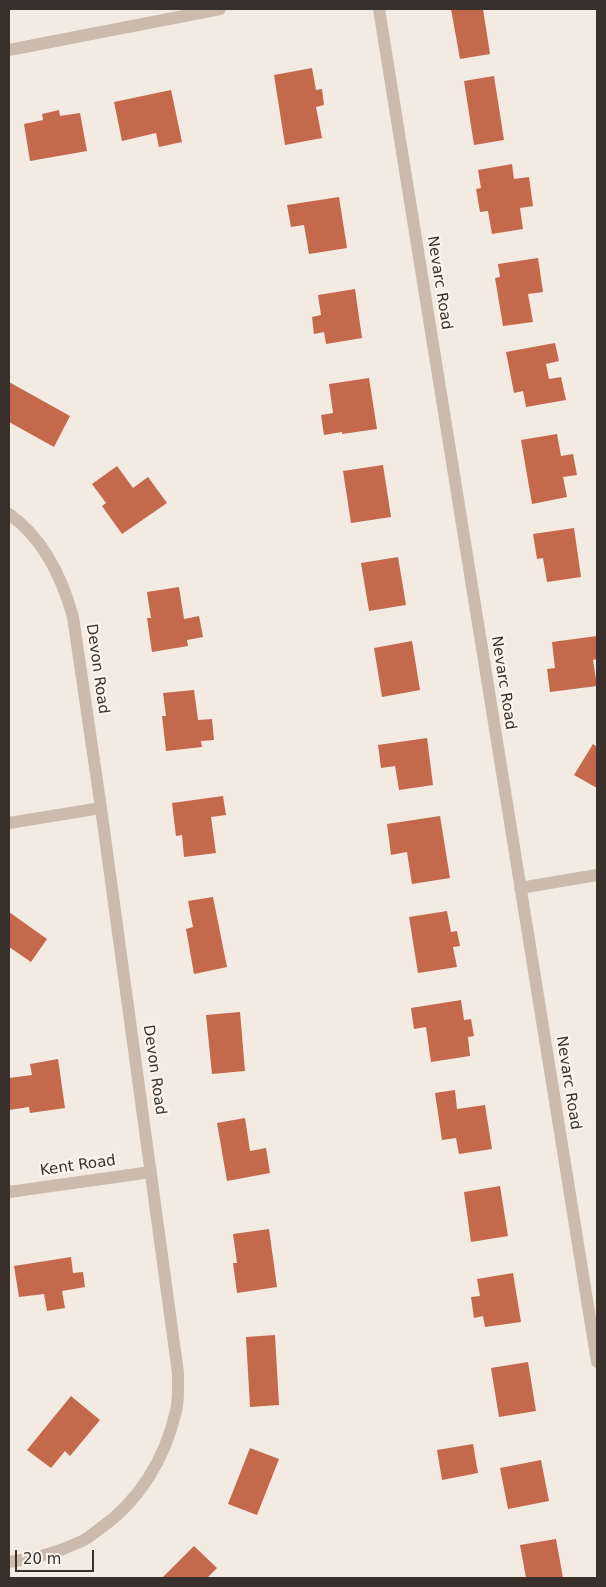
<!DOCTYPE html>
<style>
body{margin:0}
#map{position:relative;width:606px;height:1587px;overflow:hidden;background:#f3eae1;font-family:"DejaVu Sans",sans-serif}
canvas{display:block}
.frame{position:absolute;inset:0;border:10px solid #3a302b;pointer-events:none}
.scale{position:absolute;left:15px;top:1550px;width:79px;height:22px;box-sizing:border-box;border:2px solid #3a302b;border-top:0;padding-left:6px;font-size:15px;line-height:18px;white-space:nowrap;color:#3a302b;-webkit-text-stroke:4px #faf4ed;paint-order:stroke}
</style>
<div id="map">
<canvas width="606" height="1587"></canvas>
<div class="frame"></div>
<div class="scale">20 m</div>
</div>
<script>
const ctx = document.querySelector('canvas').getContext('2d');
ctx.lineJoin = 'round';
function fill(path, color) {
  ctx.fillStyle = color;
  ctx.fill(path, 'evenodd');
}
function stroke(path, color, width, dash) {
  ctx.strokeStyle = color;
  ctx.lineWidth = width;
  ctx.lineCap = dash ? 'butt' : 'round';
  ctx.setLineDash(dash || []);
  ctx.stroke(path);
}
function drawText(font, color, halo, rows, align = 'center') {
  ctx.font = font + ' "DejaVu Sans",sans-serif';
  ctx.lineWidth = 4.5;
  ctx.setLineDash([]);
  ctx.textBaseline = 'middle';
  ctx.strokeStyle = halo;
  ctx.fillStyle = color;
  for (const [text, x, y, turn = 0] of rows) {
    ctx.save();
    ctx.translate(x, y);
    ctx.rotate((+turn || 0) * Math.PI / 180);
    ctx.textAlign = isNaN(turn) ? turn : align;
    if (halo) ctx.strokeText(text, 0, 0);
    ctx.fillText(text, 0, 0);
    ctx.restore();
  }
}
const building = new Path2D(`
 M451 9H483L490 54 460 59Z
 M312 68 316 90 322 89 324 105 316 107 322 138 285 145 274 75Z
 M494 76 504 140 474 145 464 81Z
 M171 90 182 142 159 147 156 133 122 141 114 102Z
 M59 110 60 116 80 113 87 151 30 161 24 124 43 120 42 114Z
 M512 164 514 179 529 177 533 206 520 208 523 229 492 234 488 211 480 212 476 189 481 188 478 170Z
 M339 197 347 248 309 254 304 225 291 227 287 205Z
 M538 258 543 292 528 294 533 322 503 326 495 278 500 277 498 264Z
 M355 289 362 338 326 344 324 332 314 334 312 317 321 315 318 295Z
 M555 343 559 361 546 364 549 379 561 377 566 400 526 407 523 391 514 393 506 352Z
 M369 378 377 429 342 434V432L324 435 321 415 333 413 329 384Z
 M9 382 70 416 54 447 9 422Z
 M557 434 561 456 573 454 577 475 563 477 567 497 532 504 521 440Z
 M383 465 391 517 351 523 343 471Z
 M117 466 133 488 148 477 167 503 122 534 102 506 106 503 92 484Z
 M574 528 581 577 547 582 543 558 537 559 533 534Z
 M398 557 406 605 369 611 361 563Z
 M179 587 184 619 199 616 203 637 187 640 188 646 152 652 147 618H151L147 592Z
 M597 636V659L593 660 597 686 550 692 547 669 555 668 552 642Z
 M412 641 420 690 382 697 374 648Z
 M194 690 198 720 212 719 214 740 201 741 202 747 166 751 162 716H166L163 693Z
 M427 738 433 785 399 790 395 766 381 768 378 745Z
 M593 744 597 747V788L574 775Z
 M223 796 226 815 211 817 216 853 184 857 182 835 176 836 172 803Z
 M440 816 450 878 412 884 407 852 391 855 387 824Z
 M213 897 227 967 194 974 186 929 193 927 188 901Z
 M447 911 451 932 457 931 460 946 453 947 457 967 418 973 409 917Z
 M9 912 47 939 31 962 9 947Z
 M461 1000 464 1020 471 1019 474 1036 468 1037 470 1056 431 1062 426 1027 414 1029 411 1008Z
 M240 1012 245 1071 212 1074 206 1015Z
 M58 1059 65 1108 30 1113 29 1107 9 1110V1078L32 1075 30 1064Z
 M455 1090 457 1109 485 1105 492 1149 459 1154 456 1138 442 1140 435 1093Z
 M245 1118 250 1151 266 1148 270 1173 227 1181 217 1123Z
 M500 1186 508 1236 471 1242 464 1192Z
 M269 1229 277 1287 237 1293 233 1263H237L233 1234Z
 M71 1257 73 1273 83 1272 85 1287 62 1291 65 1308 47 1311 44 1294 19 1297 14 1266Z
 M513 1273 521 1322 485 1327 483 1316 474 1318 471 1297 480 1296 477 1279Z
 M275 1335 279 1405 250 1407 246 1337Z
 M528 1362 536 1411 499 1417 491 1368Z
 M71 1396 100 1420 70 1456 65 1451 51 1468 27 1450Z
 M473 1444 478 1473 442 1480 437 1450Z
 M250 1448 279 1459 257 1515 228 1504Z
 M541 1460 549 1501 508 1509 500 1468Z
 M556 1539 563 1578H526L520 1545Z
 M194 1546 217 1568 207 1578H162Z`);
const street = new Path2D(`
 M379 9 597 1362
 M9 50 220 9
 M9 514C43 538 62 577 73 617L101 808 178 1373C178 1385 179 1399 176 1411 165 1459 139 1502 98 1530 93 1534 88 1538 82 1541 59 1552 34 1559 9 1562
 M9 823 101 808
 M520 888 597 875
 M9 1192 151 1172`);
const streetNames = [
 ["Nevarc Road",439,283,81],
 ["Devon Road",97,669,82],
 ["Nevarc Road",503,683,81],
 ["Devon Road",154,1070,82],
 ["Nevarc Road",568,1083,81],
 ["Kent Road",78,1166,-8]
];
fill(building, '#c5694d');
stroke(street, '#ccbaac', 12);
drawText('15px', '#3a302b', '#faf4ed', streetNames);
</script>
